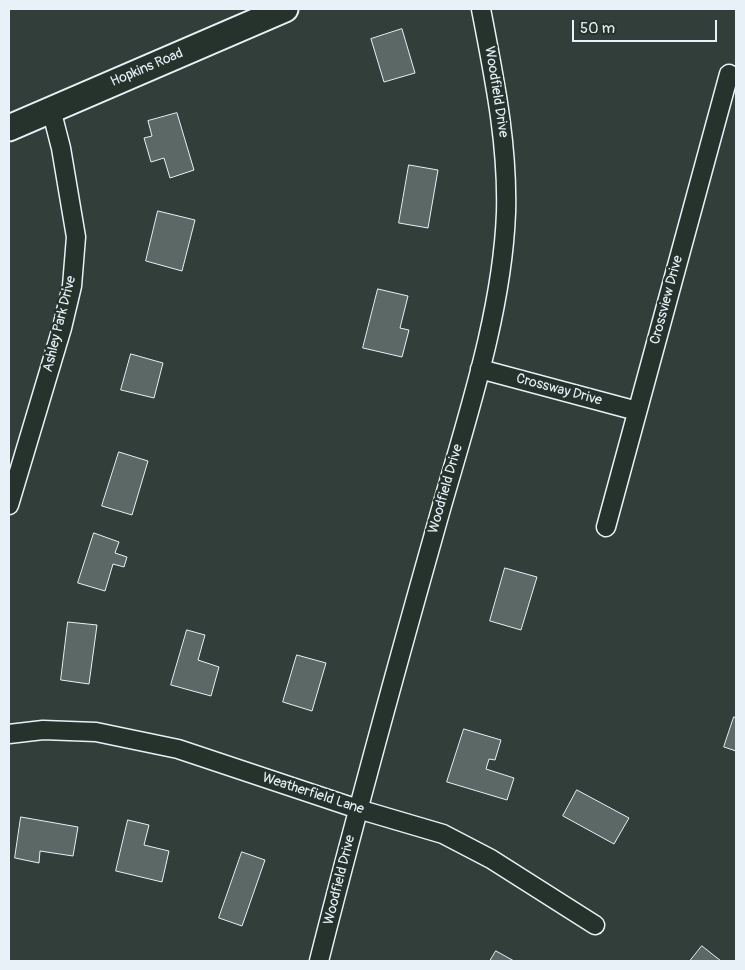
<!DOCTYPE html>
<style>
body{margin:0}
#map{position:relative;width:745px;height:970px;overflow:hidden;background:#323e39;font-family:Pangolin,sans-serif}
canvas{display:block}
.frame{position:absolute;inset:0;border:10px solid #e8f1f8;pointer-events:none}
.scale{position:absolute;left:572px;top:20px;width:145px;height:22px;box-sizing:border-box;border:2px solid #e8f1f8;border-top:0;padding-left:6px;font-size:15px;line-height:18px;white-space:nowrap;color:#e8f1f8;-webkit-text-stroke:4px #26332d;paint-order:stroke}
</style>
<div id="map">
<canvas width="745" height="970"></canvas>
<div class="frame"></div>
<div class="scale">50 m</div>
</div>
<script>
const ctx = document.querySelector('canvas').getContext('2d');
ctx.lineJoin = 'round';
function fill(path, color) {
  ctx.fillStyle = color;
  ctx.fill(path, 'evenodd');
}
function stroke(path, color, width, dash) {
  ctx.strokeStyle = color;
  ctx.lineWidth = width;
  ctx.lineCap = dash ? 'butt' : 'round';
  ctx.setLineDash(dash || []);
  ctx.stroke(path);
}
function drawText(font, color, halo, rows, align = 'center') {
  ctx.font = font + ' Pangolin,sans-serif';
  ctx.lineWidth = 5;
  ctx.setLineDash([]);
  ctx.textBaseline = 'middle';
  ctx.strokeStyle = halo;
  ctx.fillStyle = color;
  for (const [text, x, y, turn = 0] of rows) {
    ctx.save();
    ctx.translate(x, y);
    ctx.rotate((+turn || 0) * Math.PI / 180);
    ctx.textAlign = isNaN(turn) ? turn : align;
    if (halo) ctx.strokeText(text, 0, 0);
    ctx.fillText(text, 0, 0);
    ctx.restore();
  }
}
const building = new Path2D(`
 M402 29 415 73 384 82 371 39Z
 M177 113 194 170 170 178 164 158 151 162 144 138 152 136 148 121Z
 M409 165 438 170 428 228 399 223Z
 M158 211 195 220 182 271 146 261Z
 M378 289 408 296 400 328 409 330 402 357 363 348Z
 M131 354 163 363 154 398 121 390Z
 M119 452 148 461 132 515 102 506Z
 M94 533 119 542 115 553 127 557 124 567 113 564 105 591 78 583Z
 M505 568 537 577 521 630 490 621Z
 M68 622 97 625 89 684 61 680Z
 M187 630 205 635 198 660 219 667 211 696 171 685Z
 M297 655 326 663 312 711 283 702Z
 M734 717 736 718V751L724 747Z
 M464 729 501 740 495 760 489 759 486 769 514 778 507 800 447 782Z
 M577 790 629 818 614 844 563 816Z
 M21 817 78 827 73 856 40 851 39 863 15 858Z
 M128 820 149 825 144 845 169 851 162 882 116 871Z
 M242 852 265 860 242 926 219 918Z
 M702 946 721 961H690Z
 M496 951 514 961H490Z`);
const street = new Path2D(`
 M480 369 637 411
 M9 505 62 328 72 286 76 237 61 148 51 109
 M606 527 729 74
 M9 734 43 730 96 732 178 749 358 809 443 834 491 859 595 925
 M319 961C355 818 394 676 434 534 462 432 502 319 506 213 508 143 494 77 481 9`);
const secondary = new Path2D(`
 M9 128 285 9`);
const streetNames = [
 ["Hopkins Road",147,68,-23],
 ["Woodfield Drive",496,92,81],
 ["Crossview Drive",667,300,-75],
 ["Ashley Park Drive",60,324,-76],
 ["Crossway Drive",559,390,15],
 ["Woodfield Drive",446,489,-74],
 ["Weatherfield Lane",313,794,18],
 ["Woodfield Drive",340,880,-76]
];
fill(building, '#5c6865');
stroke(building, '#e8f1f8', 1);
stroke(street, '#e8f1f8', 21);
stroke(secondary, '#e8f1f8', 29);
stroke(street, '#26332d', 18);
stroke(secondary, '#26332d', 25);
drawText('14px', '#e8f1f8', '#26332d', streetNames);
</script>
